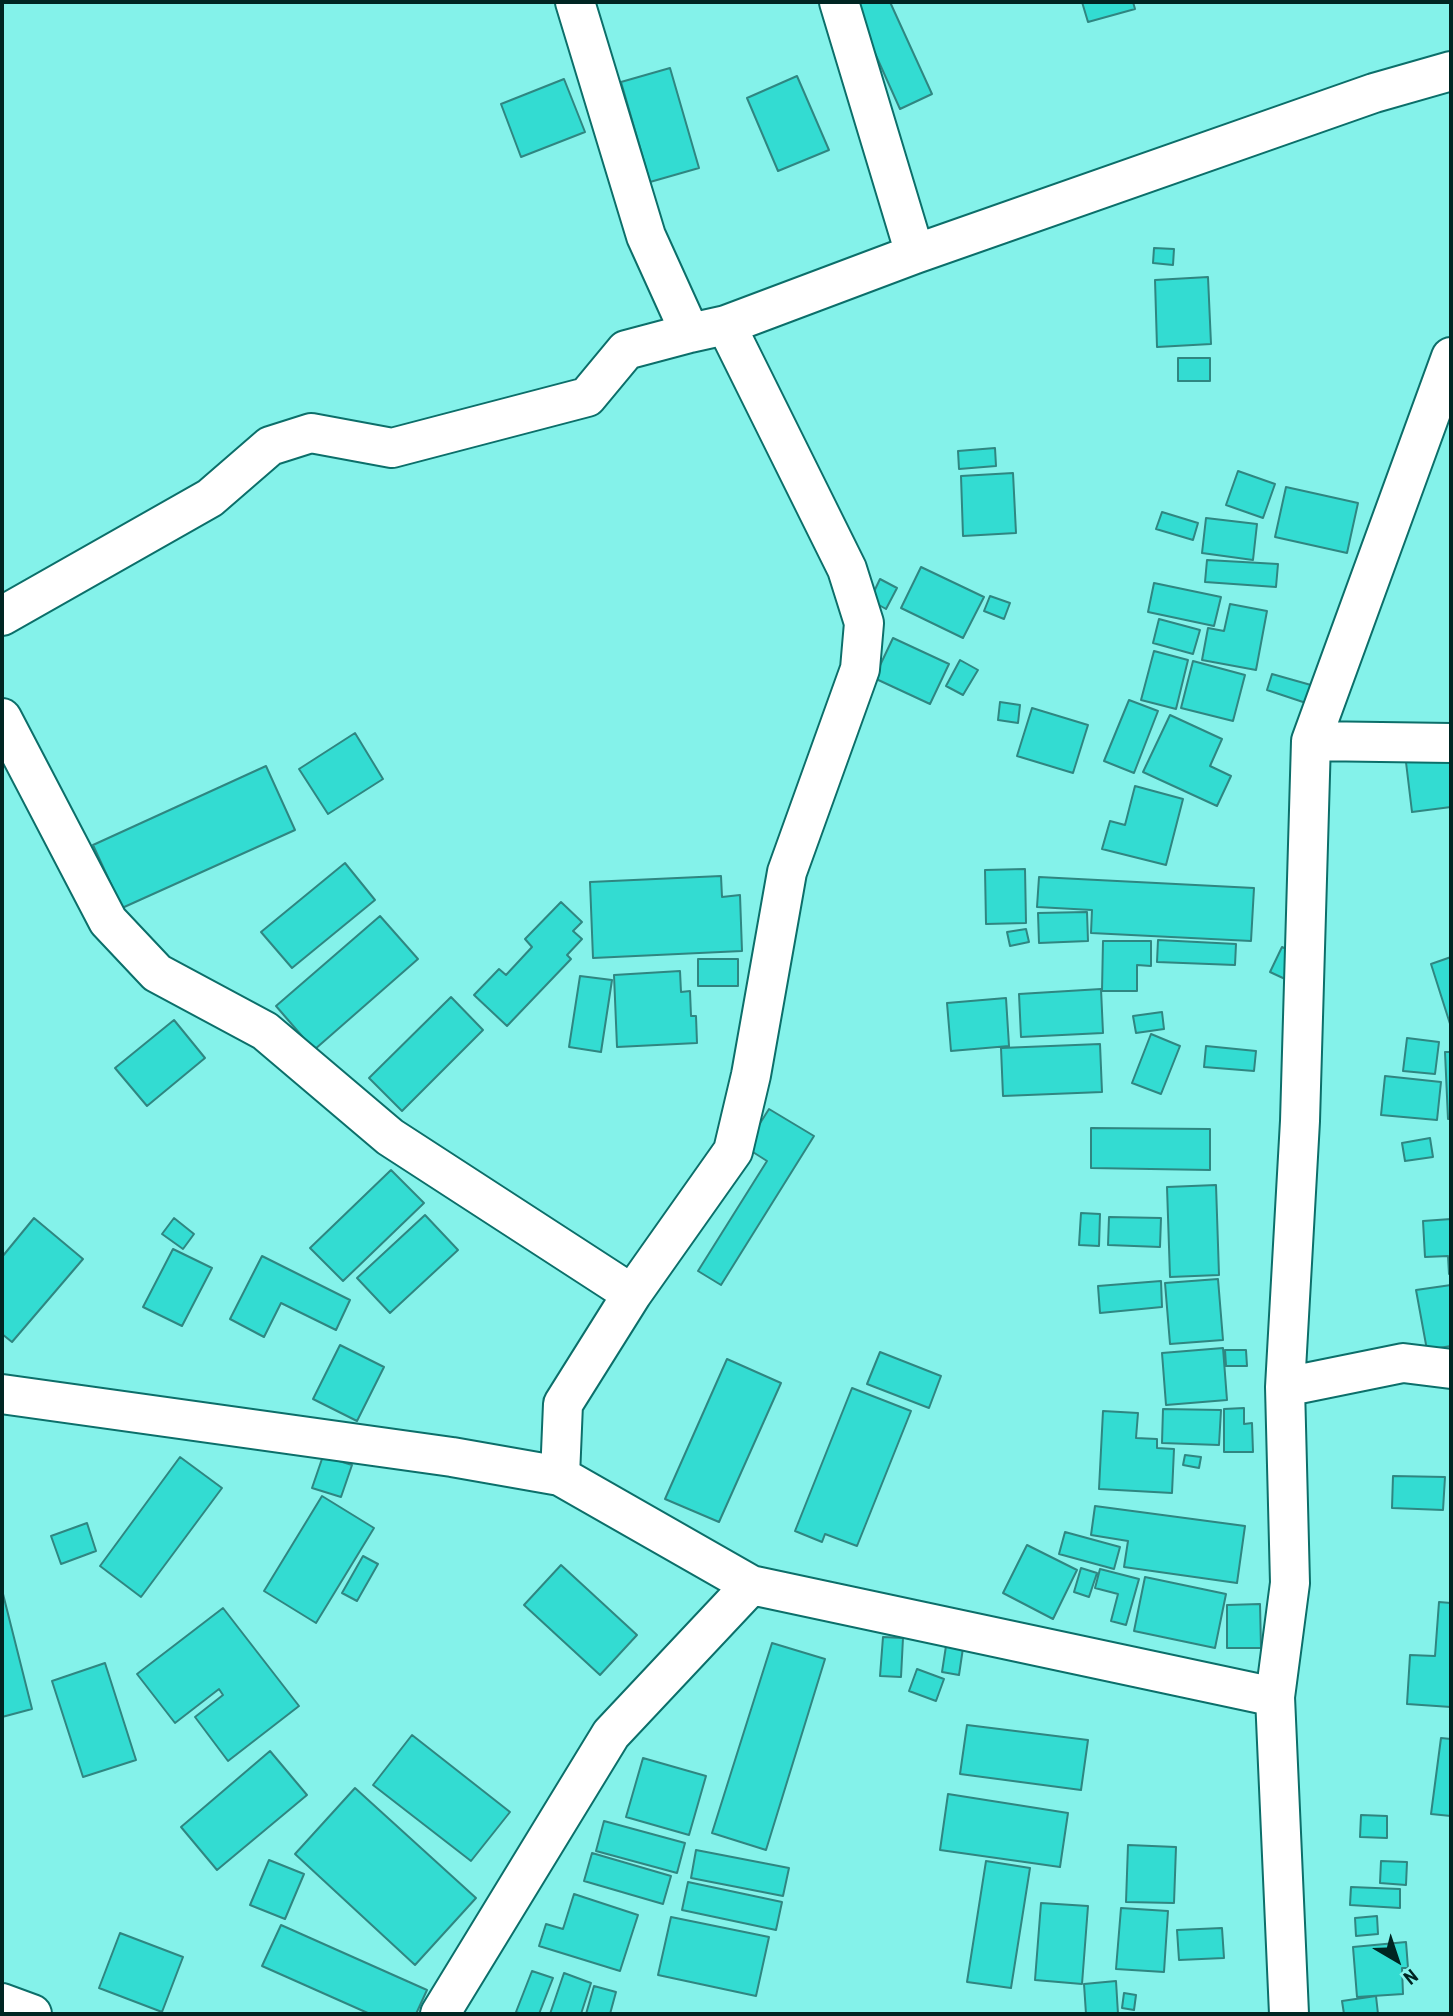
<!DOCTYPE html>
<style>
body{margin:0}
#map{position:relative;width:1453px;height:2016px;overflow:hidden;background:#84f2ea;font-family:"Roboto Condensed",sans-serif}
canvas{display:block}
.frame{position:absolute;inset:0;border:4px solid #002522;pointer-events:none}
.north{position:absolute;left:1362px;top:1925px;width:70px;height:70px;-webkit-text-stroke:5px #84f2ea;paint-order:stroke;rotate:141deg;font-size:19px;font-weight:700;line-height:28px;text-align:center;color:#002522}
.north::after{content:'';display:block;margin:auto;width:24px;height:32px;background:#002522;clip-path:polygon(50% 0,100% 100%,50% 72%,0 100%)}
</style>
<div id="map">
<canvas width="1453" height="2016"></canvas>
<div class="frame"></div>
<div class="north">N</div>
</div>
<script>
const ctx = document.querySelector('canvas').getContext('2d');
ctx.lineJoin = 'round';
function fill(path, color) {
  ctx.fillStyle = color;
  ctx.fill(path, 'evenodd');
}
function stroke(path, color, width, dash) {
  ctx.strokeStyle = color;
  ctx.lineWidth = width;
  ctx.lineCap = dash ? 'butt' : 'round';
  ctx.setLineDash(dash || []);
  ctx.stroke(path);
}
const building = new Path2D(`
 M852 2H890L932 94 900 109Z
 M1082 2H1133L1135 9 1088 22Z
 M670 68 699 168 650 182 621 82Z
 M797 76 829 150 778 171 747 98Z
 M564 79 585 132 521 157 501 104Z
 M1154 248 1174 249 1173 265 1153 263Z
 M1208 277 1211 344 1157 347 1155 280Z
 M1178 358H1210V381H1178Z
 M995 448 996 466 959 469 958 451Z
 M1238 471 1275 484 1263 518 1226 505Z
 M1013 473 1016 533 963 536 961 476Z
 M1286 487 1358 503 1347 553 1275 537Z
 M1162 512 1198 523 1193 540 1156 529Z
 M1206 518 1257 524 1253 560 1202 553Z
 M1207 560 1278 564 1276 587 1205 582Z
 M921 567 984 597 963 638 901 608Z
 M880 579 897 588 886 609 870 600Z
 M1154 583 1221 597 1214 626 1148 612Z
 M990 596 1010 603 1004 619 984 611Z
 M1230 604 1267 611 1256 670 1202 660 1208 628 1224 631Z
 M1159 619 1200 630 1193 654 1153 643Z
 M893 638 949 664 930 704 874 678Z
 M1154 651 1188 660 1176 709 1141 700Z
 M960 660 978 670 963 695 946 686Z
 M1193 661 1245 675 1233 721 1181 708Z
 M1272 674 1318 687 1312 705 1267 690Z
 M1129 700 1158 711 1134 773 1104 761Z
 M1000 702 1020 705 1018 723 998 720Z
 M1032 708 1088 725 1073 773 1017 756Z
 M1170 715 1222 739 1210 766 1231 776 1217 806 1143 772Z
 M355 733 383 779 328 814 299 769Z
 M1451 748V807L1412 812 1405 754Z
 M266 766 295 830 122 908 93 845Z
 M1135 786 1183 799 1166 865 1102 849 1110 821 1125 825Z
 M345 863 375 900 292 968 261 932Z
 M1025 869 1026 923 986 924 985 870Z
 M721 876 722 897 740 895 742 951 593 958 590 882Z
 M1039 877 1254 888 1251 941 1091 933 1092 910 1037 907Z
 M561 902 582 922 573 931 582 939 567 955 571 959 507 1026 474 995 499 969 506 975 532 947 525 939Z
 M1087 912 1088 941 1039 943 1038 913Z
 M380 916 418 959 314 1050 276 1006Z
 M1026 929 1029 942 1010 946 1007 932Z
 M1158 940 1236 944 1235 965 1157 962Z
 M1103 941H1151V966L1137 965V991H1102Z
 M1282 947 1310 960 1298 985 1270 972Z
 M1451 957V1027L1431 964Z
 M698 959H738V986H698Z
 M680 971 681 992 690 991 691 1016H696L697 1043 617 1047 614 975Z
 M580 976 612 980 601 1052 569 1047Z
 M1101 989 1103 1033 1021 1037 1019 994Z
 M451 997 483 1030 402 1111 369 1078Z
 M1006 998 1009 1046 951 1051 947 1003Z
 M1162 1012 1164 1029 1136 1033 1133 1016Z
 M174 1020 205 1058 147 1106 115 1068Z
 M1151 1034 1180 1046 1161 1094 1132 1083Z
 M1407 1038 1439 1042 1435 1074 1403 1071Z
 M1100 1044 1102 1092 1003 1096 1001 1048Z
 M1206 1046 1256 1051 1254 1071 1204 1067Z
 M1445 1052H1451V1119H1448Z
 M1385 1076 1441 1082 1437 1120 1381 1115Z
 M769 1109 814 1136 721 1285 698 1271 767 1161 745 1147Z
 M1091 1128 1210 1129V1170L1091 1168Z
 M1430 1138 1433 1157 1405 1161 1402 1143Z
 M391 1170 424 1203 343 1281 310 1248Z
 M1216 1185 1219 1275 1170 1277 1167 1187Z
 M1081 1213 1100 1214 1099 1246 1079 1245Z
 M425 1215 458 1250 390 1313 357 1278Z
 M1109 1217 1161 1218 1160 1247 1108 1245Z
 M34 1218 83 1259 12 1342 2 1334V1257Z
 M174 1218 194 1234 183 1249 162 1234Z
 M1451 1219V1274H1449L1448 1256 1425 1257 1423 1221Z
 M173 1249 212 1268 182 1326 143 1307Z
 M262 1256 350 1300 336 1330 281 1303 264 1337 230 1319Z
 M1218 1279 1223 1340 1170 1344 1165 1283Z
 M1161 1281 1162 1307 1100 1313 1098 1286Z
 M1451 1285V1346L1427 1350 1416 1290Z
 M340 1345 384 1367 357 1421 313 1399Z
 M1223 1348 1227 1400 1166 1405 1162 1353Z
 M1225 1350H1246L1247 1366H1226Z
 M880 1352 941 1376 929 1408 867 1384Z
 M727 1359 781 1383 719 1522 665 1499Z
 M852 1388 911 1411 857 1546 825 1534 822 1542 795 1531Z
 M1244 1408V1424L1252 1423 1253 1452H1224V1409Z
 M1163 1409 1221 1410 1219 1445 1162 1443Z
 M1103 1411 1138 1413 1136 1438 1157 1439V1448L1174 1449 1172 1493 1099 1489Z
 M1185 1455 1201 1457 1199 1468 1183 1465Z
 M323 1456 352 1465 341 1497 312 1488Z
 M180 1457 222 1488 141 1597 100 1566Z
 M1393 1476 1445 1477 1443 1510 1392 1508Z
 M322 1496 374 1528 316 1623 264 1591Z
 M1095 1506 1245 1526 1237 1583 1124 1567 1128 1541 1091 1535Z
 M87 1523 96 1551 61 1564 51 1536Z
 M1065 1532 1120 1547 1114 1569 1059 1554Z
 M1027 1545 1077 1570 1053 1619 1003 1593Z
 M363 1556 378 1564 357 1601 342 1593Z
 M561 1565 637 1635 600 1675 524 1605Z
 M1081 1568 1097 1573 1089 1597 1074 1592Z
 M1100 1569 1139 1579 1126 1625 1111 1621 1118 1594 1095 1588Z
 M1145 1577 1226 1594 1215 1648 1134 1631Z
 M2 1590 32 1709 2 1717Z
 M1439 1602 1451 1603V1707L1407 1704 1410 1655 1435 1656Z
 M1260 1604 1261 1648H1227V1605Z
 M223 1608 299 1706 228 1761 195 1717 223 1695 219 1689 175 1723 137 1674Z
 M883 1637 903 1638 901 1677 880 1676Z
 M772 1643 825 1659 766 1850 712 1833Z
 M946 1646 963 1648 959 1675 942 1672Z
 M105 1663 136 1760 83 1777 52 1681Z
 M917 1669 944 1679 936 1701 909 1691Z
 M967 1725 1088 1740 1081 1790 960 1774Z
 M412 1735 510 1812 471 1861 373 1785Z
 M1441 1738 1451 1739V1816L1431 1814Z
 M270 1751 307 1795 217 1870 181 1827Z
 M643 1758 706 1776 689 1835 626 1817Z
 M355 1788 476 1898 415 1965 295 1854Z
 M948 1794 1068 1813 1060 1867 940 1850Z
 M1361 1815 1387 1816V1838L1360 1837Z
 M604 1821 685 1843 677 1873 596 1851Z
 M1128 1845 1176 1847 1174 1903 1126 1902Z
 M696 1850 789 1868 783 1896 691 1878Z
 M592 1853 671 1876 663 1904 584 1881Z
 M269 1860 304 1874 285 1919 250 1905Z
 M986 1861 1030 1868 1011 1988 967 1982Z
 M1381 1861 1407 1862 1406 1885 1380 1883Z
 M688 1882 782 1902 776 1930 682 1910Z
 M1351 1887 1400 1889V1908L1350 1905Z
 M574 1894 638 1915 620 1971 539 1946 546 1924 563 1929Z
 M1041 1903 1088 1906 1082 1984 1035 1980Z
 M1121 1908 1168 1911 1164 1972 1116 1969Z
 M1377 1916 1378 1934 1356 1936 1355 1918Z
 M671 1917 769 1937 756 1996 658 1975Z
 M281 1925 427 1990 416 2014H370L262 1966Z
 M1222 1928 1224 1958 1179 1960 1177 1930Z
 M120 1933 183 1957 162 2012 99 1988Z
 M1406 1942 1408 1968H1402L1403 1994 1357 1997 1353 1947Z
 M532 1971 553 1978 539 2014H521L516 2012Z
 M564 1973 591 1983 581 2014H550Z
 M1116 1981 1118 2014H1086L1084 1984Z
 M594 1986 616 1992 610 2014H586Z
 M1124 1993 1136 1995 1134 2010 1122 2008Z
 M1376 1996 1378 2014H1344L1342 2001Z`);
const minor = new Path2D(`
 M575 2 646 236 690 333 726 325 915 254 1374 93 1451 71
 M839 2 915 254
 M2 616 210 498 270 446 311 433 392 448 587 397 626 350 690 333
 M2 718 108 921 157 973 265 1031 390 1137 632 1294
 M1311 741 1451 743
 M1285 1387 1403 1363 1451 1369
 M2 1394 452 1457 560 1476 751 1585
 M560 1476 563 1404 632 1294 733 1151 751 1075 787 872 860 669 864 623 847 569 726 325
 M2 2003 32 2014
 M440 2014 611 1734 751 1585 1275 1697
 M1289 2014 1275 1697 1290 1583 1285 1387 1300 1121 1311 741 1451 357`);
fill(building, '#33dcd2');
stroke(building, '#2f8681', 2);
stroke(minor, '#0c6f6a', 42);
stroke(minor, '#fff', 38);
</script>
